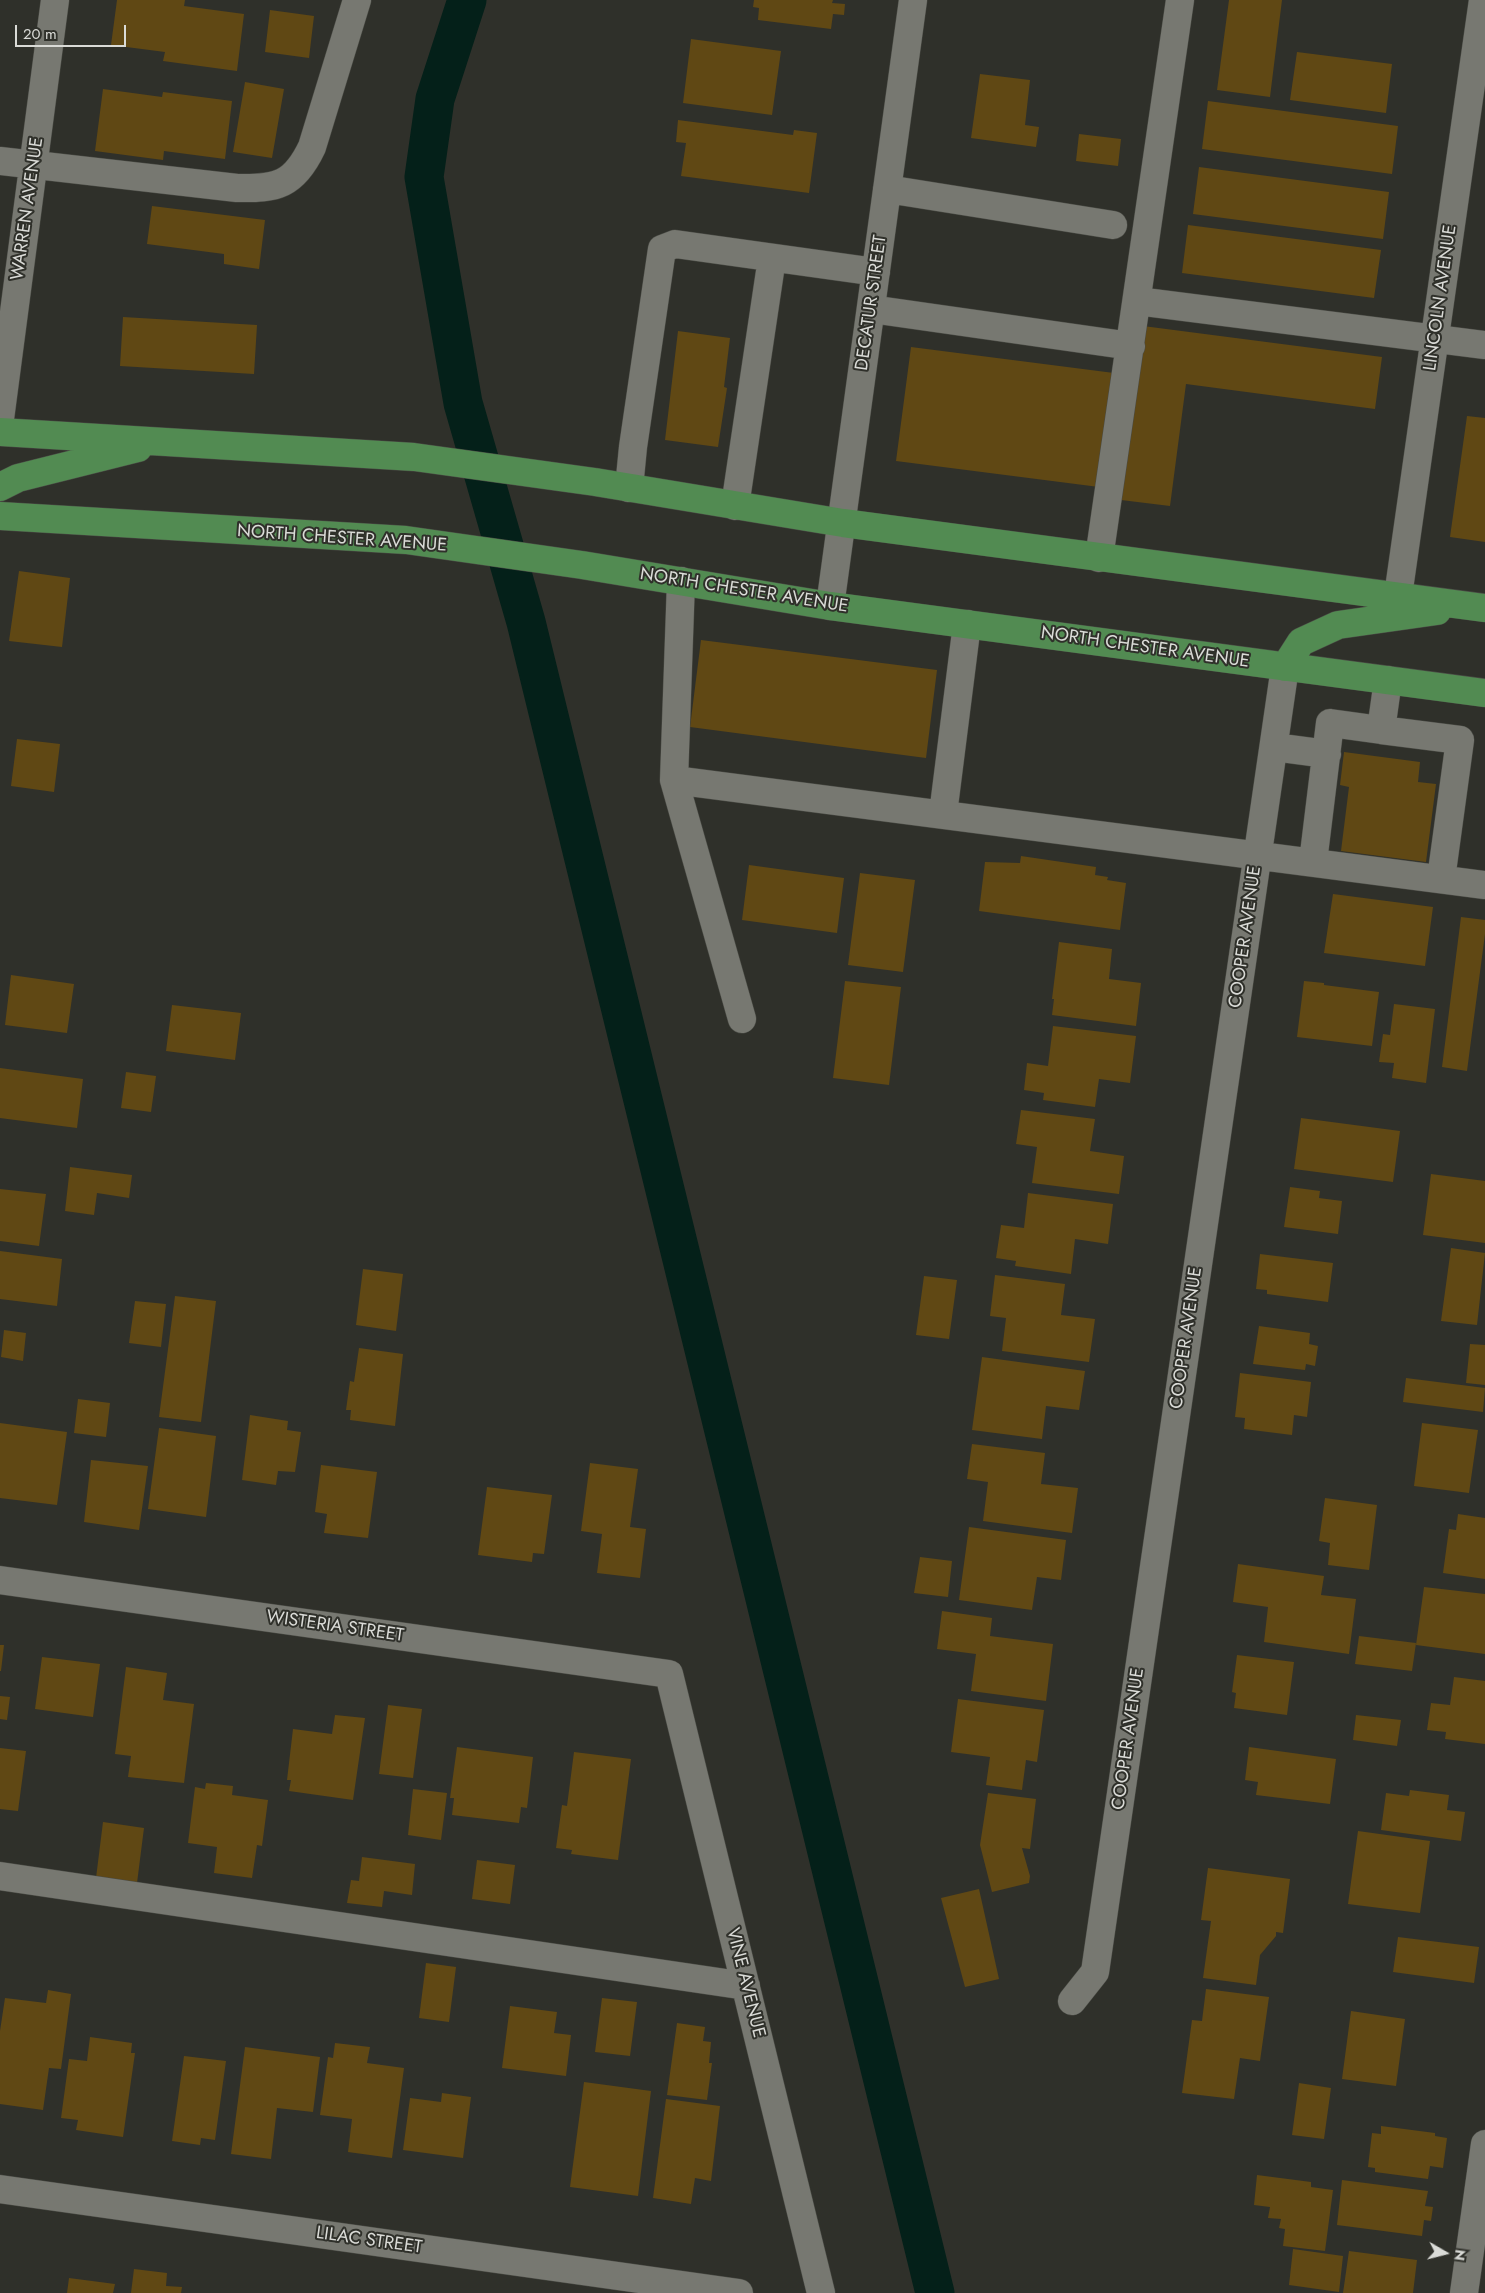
<!DOCTYPE html>
<style>
body{margin:0}
#map{position:relative;width:1485px;height:2293px;overflow:hidden;background:#2f302a;font-family:Jost,sans-serif}
canvas{display:block}
.north{position:absolute;left:1420px;top:2228px;width:50px;height:50px;-webkit-text-stroke:4px #2f302a;paint-order:stroke;rotate:98deg;font-size:14px;font-weight:700;line-height:20px;text-align:center;color:#dadbd7}
.north::after{content:'';display:block;margin:auto;width:18px;height:22px;background:#dadbd7;clip-path:polygon(50% 0,100% 100%,50% 72%,0 100%)}
.scale{position:absolute;left:15px;top:25px;width:111px;height:22px;box-sizing:border-box;border:2px solid #dadbd7;border-top:0;padding-left:6px;font-size:15px;line-height:18px;white-space:nowrap;color:#dadbd7;-webkit-text-stroke:4px #2f302a;paint-order:stroke}
</style>
<div id="map">
<canvas width="1485" height="2293"></canvas>
<div class="north">N</div>
<div class="scale">20 m</div>
</div>
<script>
const ctx = document.querySelector('canvas').getContext('2d');
ctx.lineJoin = 'round';
function stroke(path, color, width, dash) {
  ctx.strokeStyle = color;
  ctx.lineWidth = width;
  ctx.lineCap = dash ? 'butt' : 'round';
  ctx.setLineDash(dash || []);
  ctx.stroke(path);
}
function fill(path, color) {
  ctx.fillStyle = color;
  ctx.fill(path, 'evenodd');
}
function drawText(font, color, halo, rows, align = 'center') {
  ctx.font = font + ' Jost,sans-serif';
  ctx.lineWidth = 4;
  ctx.setLineDash([]);
  ctx.textBaseline = 'middle';
  ctx.strokeStyle = halo;
  ctx.fillStyle = color;
  for (const [text, x, y, turn = 0] of rows) {
    ctx.save();
    ctx.translate(x, y);
    ctx.rotate((+turn || 0) * Math.PI / 180);
    ctx.textAlign = isNaN(turn) ? turn : align;
    if (halo) ctx.strokeText(text, 0, 0);
    ctx.fillText(text, 0, 0);
    ctx.restore();
  }
}
const canal = new Path2D(`
 M467 0 435 99 424 177 463 403 526 622 935 2293`);
const building = new Path2D(`
 M117 0H185L184 6 244 14 237 71 163 61 165 52 111 45Z
 M754 0H833L832 3 845 4 844 15 833 14 831 29 758 20 759 8 753 7Z
 M1229 0H1282L1270 97 1217 90Z
 M270 10 314 16 309 58 265 52Z
 M691 39 781 51 772 115 683 103Z
 M1297 52 1392 64 1386 113 1290 100Z
 M980 74 1030 80 1025 125 1039 127 1036 147 971 138Z
 M245 82 284 89 272 158 233 152Z
 M103 89 162 97 163 92 232 101 225 159 164 151 163 160 95 151Z
 M1208 101 1398 126 1392 174 1202 149Z
 M678 120 793 135 794 130 817 133 809 193 681 176 686 143 676 142Z
 M1079 134 1121 139 1118 166 1076 161Z
 M1199 167 1389 192 1383 239 1193 214Z
 M152 206 265 220 259 269 224 264V254L147 244Z
 M1188 225 1381 250 1374 298 1182 273Z
 M123 317 257 325 254 374 120 366Z
 M1143 326 1382 357 1375 409 1186 384 1170 506 1121 500Z
 M678 331 730 338 724 387 727 388 718 447 665 440Z
 M911 347 1114 373 1099 487 896 461Z
 M1467 416 1485 418V542L1450 537Z
 M19 571 70 578 62 647 9 641Z
 M701 640 937 670 926 758 690 727Z
 M17 739 60 744 54 792 11 786Z
 M1344 752 1420 762 1418 782 1436 784 1426 862 1341 851 1349 787 1340 785Z
 M1021 856 1096 867 1095 875 1108 877 1107 880 1126 883 1120 930 979 911 985 862 1020 863Z
 M749 865 844 878 837 933 742 920Z
 M860 873 915 880 903 972 848 965Z
 M1333 894 1433 907 1425 966 1324 953Z
 M1461 917 1485 920V934L1467 1071 1442 1067Z
 M1059 942 1112 949 1109 979 1141 983 1136 1026 1052 1015 1054 999H1052Z
 M11 975 74 984 67 1033 5 1025Z
 M845 981 901 987 889 1085 833 1078Z
 M1304 981 1324 983V985L1379 992 1372 1046 1297 1037Z
 M1394 1004 1435 1009 1426 1083 1392 1078 1394 1063 1379 1062 1383 1034 1390 1035Z
 M172 1005 241 1013 235 1060 166 1051Z
 M1053 1026 1136 1036 1130 1083 1099 1079 1095 1107 1043 1100 1044 1093 1024 1090 1027 1063 1048 1066Z
 M0 1068 83 1079 77 1128 0 1118Z
 M126 1072 156 1076 151 1112 121 1108Z
 M1021 1110 1095 1119 1090 1151 1124 1156 1119 1194 1032 1183 1037 1147 1016 1144Z
 M1301 1118 1400 1131 1393 1182 1294 1169Z
 M70 1167 132 1175 129 1198 97 1193 94 1215 65 1211Z
 M1431 1174 1485 1181V1243L1423 1235Z
 M1290 1187 1320 1191 1319 1198 1342 1201 1338 1234 1284 1227Z
 M0 1189 46 1194 39 1246 0 1241Z
 M1028 1193 1113 1204 1108 1244 1075 1239 1071 1274 1015 1266 1016 1261 996 1258 1001 1225 1024 1228Z
 M1451 1248 1485 1253 1477 1325 1441 1321Z
 M0 1251 62 1259 57 1306 0 1299Z
 M1260 1254 1333 1263 1328 1302 1267 1294V1290L1256 1289Z
 M363 1269 403 1274 396 1331 356 1325Z
 M995 1275 1065 1284 1061 1315 1095 1319 1089 1362 1002 1351 1006 1318 990 1316Z
 M924 1276 957 1280 949 1339 916 1335Z
 M175 1296 216 1301 201 1422 159 1417Z
 M135 1301 166 1304 161 1347 129 1343Z
 M1259 1326 1310 1333 1309 1344 1318 1346 1315 1366 1306 1364 1305 1370 1253 1364Z
 M4 1330 26 1333 23 1361 1 1357Z
 M1470 1344 1485 1345V1385L1466 1383Z
 M359 1348 403 1354 395 1426 350 1420 351 1410H346L350 1381 354 1382Z
 M982 1357 1085 1371 1079 1410 1046 1406 1042 1439 972 1430Z
 M1240 1373 1311 1382 1307 1417 1294 1415 1292 1435 1244 1429 1245 1418 1235 1417Z
 M1406 1378 1485 1388 1483 1412 1403 1402Z
 M78 1399 110 1403 106 1437 74 1433Z
 M250 1415 288 1421 287 1430 301 1432 295 1472 278 1471 276 1485 242 1480Z
 M0 1423 67 1432 57 1505 0 1498Z
 M1422 1423 1478 1430 1469 1493 1414 1486Z
 M159 1428 216 1436 206 1517 148 1509Z
 M972 1444 1045 1453 1041 1484 1078 1488 1072 1533 983 1521 988 1482 967 1479Z
 M91 1460 148 1466 139 1530 84 1522Z
 M590 1463 638 1469 630 1527 646 1529 640 1578 597 1573 602 1534 581 1531Z
 M321 1465 377 1472 368 1538 324 1533 327 1514 315 1512Z
 M487 1487 552 1495 544 1554 533 1553 532 1562 478 1555Z
 M1325 1498 1377 1505 1369 1570 1328 1565 1330 1543 1319 1541Z
 M1458 1514 1485 1518V1579L1443 1573 1449 1529 1456 1530Z
 M969 1527 1066 1540 1061 1580 1037 1577 1032 1610 959 1600Z
 M920 1557 952 1561 948 1597 914 1593Z
 M1238 1564 1324 1576 1321 1595 1356 1599 1349 1654 1264 1642 1268 1607 1233 1602Z
 M1424 1587 1485 1594V1654L1416 1645Z
 M942 1611 992 1618 990 1636 1053 1644 1046 1701 971 1691 976 1654 937 1649Z
 M1359 1636 1416 1643 1412 1671 1355 1664Z
 M0 1645H4L1 1671H0Z
 M1237 1655 1294 1662 1287 1715 1234 1708 1236 1693 1232 1692Z
 M42 1657 100 1664 93 1717 35 1709Z
 M126 1667 167 1673 163 1700 194 1704 184 1783 128 1777 131 1756 115 1754Z
 M1454 1677 1485 1681V1744L1445 1739 1446 1732 1427 1730 1431 1703 1450 1705Z
 M0 1696 10 1697 7 1720 0 1719Z
 M958 1699 1044 1710 1037 1762 1026 1760 1022 1790 986 1785 990 1757 951 1752Z
 M388 1705 422 1709 413 1778 379 1774Z
 M335 1715 365 1718 353 1800 289 1791 291 1780H287L293 1729 332 1734Z
 M1356 1715 1401 1720 1397 1746 1353 1740Z
 M457 1747 533 1757 527 1808 521 1807 519 1823 452 1815 454 1798H450Z
 M1249 1747 1336 1759 1330 1804 1256 1795 1258 1782 1245 1780Z
 M0 1748 26 1751 18 1811 0 1809Z
 M574 1752 631 1759 618 1860 571 1854 572 1850 556 1848 562 1805 567 1806Z
 M206 1783 233 1786 232 1795 268 1800 262 1846 257 1845 252 1878 214 1873 217 1847 188 1843 195 1787 205 1789Z
 M413 1789 447 1793 441 1840 408 1835Z
 M1410 1790 1449 1795 1447 1810 1465 1812 1461 1841 1381 1830 1386 1793 1409 1796Z
 M988 1793 1036 1799 1030 1849 1022 1848 1030 1876 1029 1883 992 1892 980 1845Z
 M103 1822 144 1828 137 1883 96 1878Z
 M1358 1831 1430 1841 1420 1913 1348 1904Z
 M362 1857 415 1864 412 1895 384 1891 382 1907 347 1903 351 1880 359 1881Z
 M477 1860 515 1865 510 1904 472 1899Z
 M1208 1868 1290 1879 1283 1933 1276 1932V1936L1260 1955 1256 1985 1203 1978 1211 1921 1201 1920Z
 M979 1889 999 1979 965 1987 941 1898Z
 M1398 1937 1479 1947 1474 1983 1393 1972Z
 M426 1963 456 1967 449 2022 419 2018Z
 M1206 1989 1269 1997 1260 2061 1240 2058 1234 2099 1182 2093 1192 2020 1202 2021Z
 M48 1990 71 1994 61 2069 49 2068 43 2110 0 2104V2031L5 1998 46 2003Z
 M602 1998 637 2002 630 2056 595 2052Z
 M510 2006 557 2012 554 2033 571 2035 566 2076 502 2068Z
 M1351 2011 1405 2019 1396 2086 1342 2079Z
 M677 2023 705 2027 703 2041 711 2042 709 2063H712L707 2100 667 2095Z
 M90 2037 132 2043 131 2053H135L123 2137 76 2130 78 2120 61 2118 69 2059 87 2061Z
 M335 2043 370 2047 367 2063 404 2068 392 2158 348 2152 352 2119 320 2115 328 2057 333 2058Z
 M245 2047 320 2057 313 2112 277 2108 271 2159 231 2154Z
 M184 2056 226 2061 215 2140 201 2138 200 2145 172 2141Z
 M584 2082 651 2091 638 2196 570 2187Z
 M1299 2083 1331 2088 1324 2139 1292 2135Z
 M442 2093 471 2097 463 2158 403 2150 410 2098 441 2102Z
 M666 2099 720 2106 711 2181 695 2178 691 2204 653 2198Z
 M1381 2126 1435 2133V2136L1447 2138 1443 2168 1430 2166 1428 2179 1375 2172V2168L1368 2167 1372 2133 1381 2134Z
 M1257 2175 1311 2182V2187L1333 2190 1325 2251 1283 2246 1285 2229 1279 2228 1281 2219 1268 2218 1270 2207 1254 2205Z
 M1342 2180 1428 2191 1425 2206 1433 2207 1431 2221 1424 2220 1422 2236 1337 2225Z
 M1293 2249 1343 2256 1339 2292 1289 2285Z
 M1349 2251 1417 2260 1413 2293H1343Z
 M134 2269 167 2273 166 2286 182 2287 181 2293H131Z
 M69 2278 115 2284 113 2293H67Z`);
const minor = new Path2D(`
 M0 161 237 188C277 189 294 185 312 147L357 0
 M887 189 1113 225
 M1137 301 1485 345
 M871 309 1131 346
 M0 419 55 0
 M629 488 633 447 662 249 675 244 876 272
 M735 506 772 258
 M1099 558 1180 0
 M681 581 674 780 1485 885
 M1398 596 1483 0
 M830 606 913 0
 M1388 680 1381 730 1460 740 1441 879
 M1274 747 1327 754
 M674 780 742 1019
 M943 814 967 624
 M1313 862 1330 723 1381 730
 M0 1580 669 1674 821 2293
 M0 1876 746 1986
 M1072 2001 1095 1972 1285 667
 M0 2189 739 2293
 M1464 2293 1485 2144`);
const major = new Path2D(`
 M0 432 414 457 595 482 843 523 1485 608
 M0 487 18 478 138 448
 M0 516 406 540 582 565 830 606 1485 693
 M1285 667 1301 642 1338 625 1437 611`);
const streetNames = [
 ["WARREN AVENUE",28,209,-82],
 ["LINCOLN AVENUE",1441,298,-82],
 ["DECATUR STREET",872,303,-82],
 ["NORTH CHESTER AVENUE",342,539,4],
 ["NORTH CHESTER AVENUE",744,591,9],
 ["NORTH CHESTER AVENUE",1145,648,8],
 ["COOPER AVENUE",1246,937,-82],
 ["COOPER AVENUE",1187,1338,-82],
 ["WISTERIA STREET",335,1627,8],
 ["COOPER AVENUE",1129,1739,-82],
 ["VINE AVENUE",745,1983,76],
 ["LILAC STREET",369,2241,8]
];
stroke(canal, '#042019', 39);
fill(building, '#604814');
stroke(minor, '#4a4b45', 29);
stroke(major, '#4a4b45', 29);
stroke(minor, '#777871', 28);
stroke(major, '#528b52', 28);
drawText('18px', '#dadbd7', '#2f302a', streetNames);
</script>
